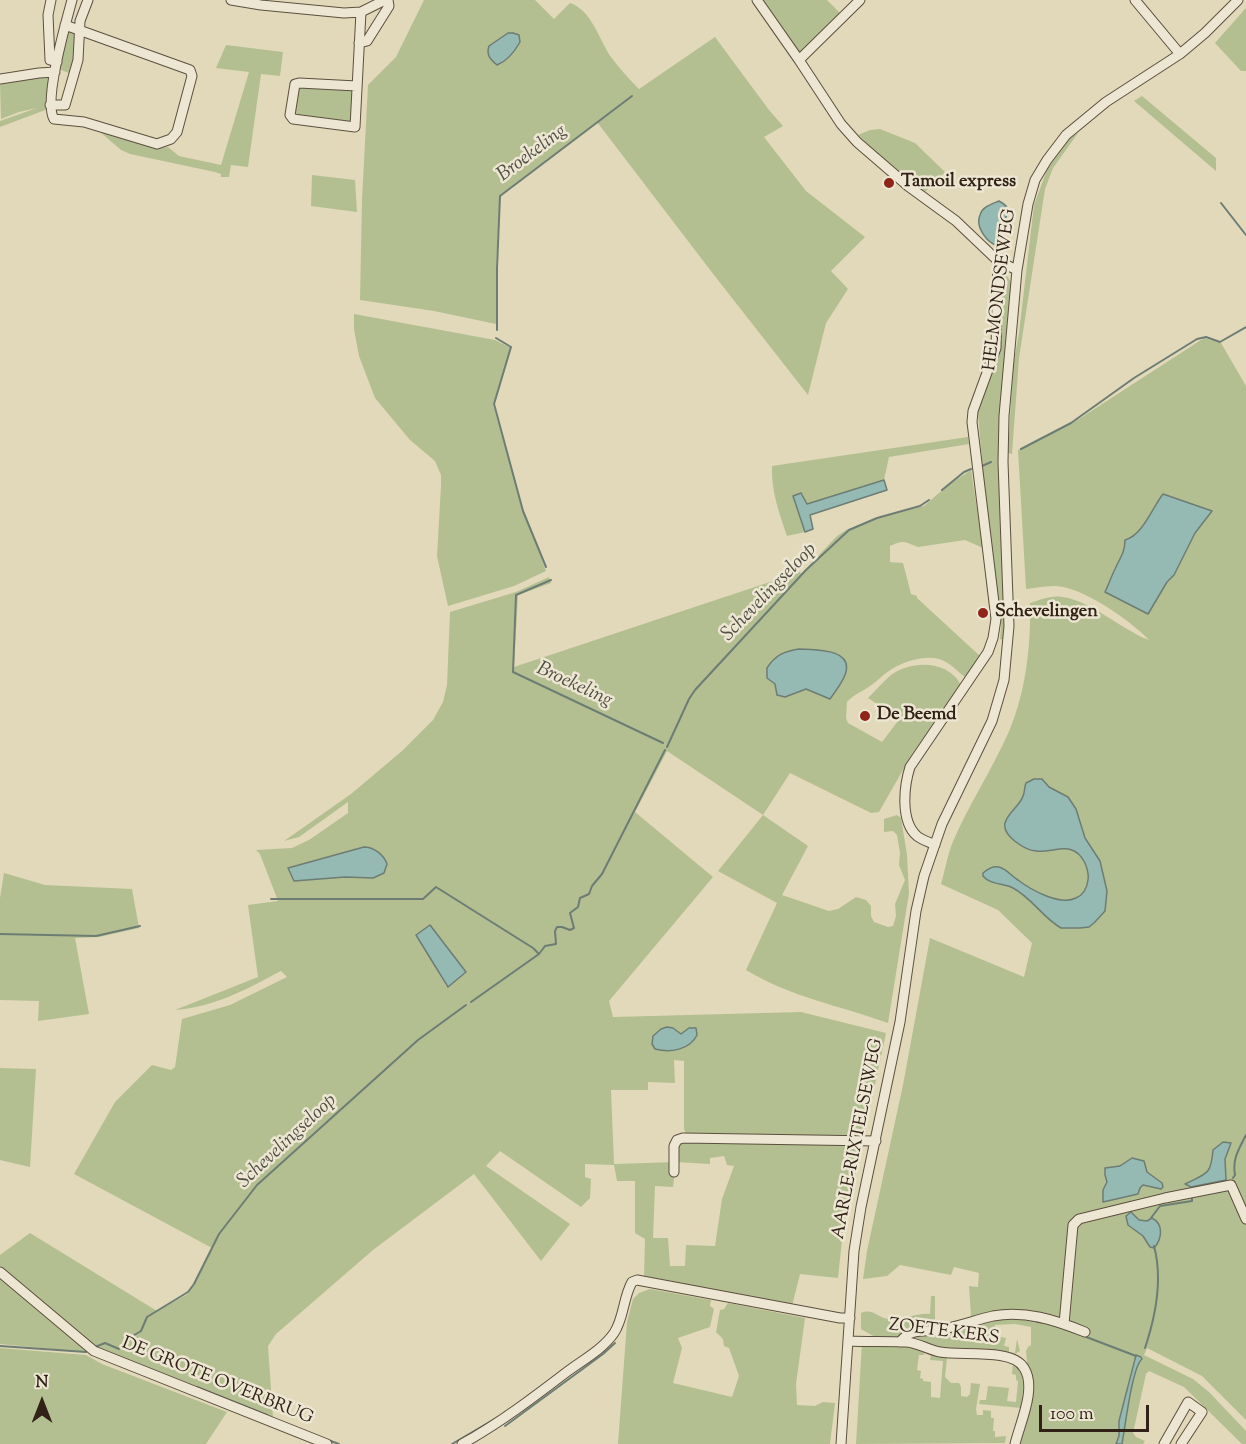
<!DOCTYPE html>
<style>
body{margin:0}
#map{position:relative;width:1246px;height:1444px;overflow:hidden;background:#e2d9ba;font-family:"Sorts Mill Goudy",serif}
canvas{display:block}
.north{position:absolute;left:12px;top:1372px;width:60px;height:60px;-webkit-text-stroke:4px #ece6d2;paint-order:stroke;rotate:0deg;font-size:16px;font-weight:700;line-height:24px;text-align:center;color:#312116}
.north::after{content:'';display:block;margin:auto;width:21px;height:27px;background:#312116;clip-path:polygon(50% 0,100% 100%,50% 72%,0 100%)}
.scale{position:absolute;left:1039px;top:1405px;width:110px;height:27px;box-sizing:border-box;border:3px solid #312116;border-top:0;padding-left:8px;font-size:18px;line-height:21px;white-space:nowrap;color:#312116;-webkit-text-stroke:4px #ece6d2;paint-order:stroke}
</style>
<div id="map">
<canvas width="1246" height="1444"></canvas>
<div class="north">N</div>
<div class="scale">100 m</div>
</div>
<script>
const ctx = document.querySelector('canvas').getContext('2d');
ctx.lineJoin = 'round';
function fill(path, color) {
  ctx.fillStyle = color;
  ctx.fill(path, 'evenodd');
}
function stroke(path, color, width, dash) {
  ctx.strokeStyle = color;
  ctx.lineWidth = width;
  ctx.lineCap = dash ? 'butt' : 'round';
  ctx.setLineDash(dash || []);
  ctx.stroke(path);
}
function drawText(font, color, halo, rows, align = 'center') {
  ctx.font = font + ' "Sorts Mill Goudy",serif';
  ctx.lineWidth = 5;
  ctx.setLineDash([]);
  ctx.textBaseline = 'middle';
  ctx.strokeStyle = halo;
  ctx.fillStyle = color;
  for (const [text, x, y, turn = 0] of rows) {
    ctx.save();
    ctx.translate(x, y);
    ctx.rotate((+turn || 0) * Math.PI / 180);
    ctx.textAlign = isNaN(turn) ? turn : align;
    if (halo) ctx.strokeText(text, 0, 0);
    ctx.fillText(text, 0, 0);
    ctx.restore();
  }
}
const green = new Path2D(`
 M424 0H535L554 19 570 3C592 10 599 40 611 57 620 69 629 79 639 89L715 37 769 110 783 126 764 137 806 191 865 237 831 271 848 289 826 323 808 395 714 275 597 122 500 196 496 267V324L434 311 360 300 362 200 368 85 396 57Z
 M762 0H827L841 14 801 56Z
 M1246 8V71H1241L1215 43Z
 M67 31H76V56L71 74 59 69Z
 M226 45 283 52 280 76 261 74 248 167 231 165 229 177H221V174L215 172 130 154 121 150 99 131 158 148 168 147 179 156 221 165 249 72 216 68Z
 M47 76 50 77 48 109 0 127V121L37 108 19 112 1 119 0 82Z
 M301 87 351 89 353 92 350 122 347 123 296 115 295 113 299 88Z
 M1142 96 1216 158V171L1134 101Z
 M880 129 915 143 945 172 925 192 883 159 858 135 870 130Z
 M1078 133 1053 168 1045 189 1019 358 1012 454 1008 453 1013 366 1019 333 1034 205 1047 170 1063 146 1070 138Z
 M312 175 355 180 357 212 311 206Z
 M1001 273H1005L1011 282 999 442 1006 640 1000 639 1001 626 984 486 978 413 981 397 992 375 995 358Z
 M354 314 495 340 511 348 493 405 522 506 546 571 514 586 448 606 437 556 441 486V475L435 461 410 440 375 398 359 356 354 329Z
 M1204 338 1221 343 1246 386V1420L1202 1376 1147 1348 1144 1355 1193 1379 1209 1392 1246 1431V1444H1242L1184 1387 1149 1371 1146 1374 1133 1433 1136 1437 1145 1441 1143 1444H1122C1124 1429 1132 1368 1141 1360L1134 1359 1119 1421V1436L1116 1444H1019L1031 1402 1026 1351 1028 1347 1031 1345V1327L1015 1324 994 1325 996 1328 994 1336 1006 1338 1004 1346 1009 1347V1352L1015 1353 1017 1339 1020 1351 1013 1355 944 1349 875 1337 861 1329V1313C873 1308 877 1317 888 1319 903 1322 915 1312 930 1314L931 1296H935V1326L969 1318 971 1316 969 1286 978 1287 979 1273 954 1267 951 1275 900 1265 887 1276 863 1279 867 1251 903 1085 930 938 1024 977 1032 943 998 910 941 884C945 871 947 857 952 844 968 805 993 769 1010 729 1026 690 1031 645 1030 603 1040 600 1051 595 1062 597 1090 600 1122 630 1149 640 1131 621 1089 592 1063 587 1051 584 1037 588 1026 589L1018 450 1079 419ZM1156 503 1202 522 1190 541 1174 575 1167 582 1148 614 1105 592C1109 584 1111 576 1115 569 1120 558 1125 552 1125 540 1140 536 1149 516 1156 503Z
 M968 437 969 444 889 457 884 480 807 504 793 496 805 532 787 536C779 513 771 490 772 466Z
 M971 470 983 548 965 540 918 547C905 542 904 539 890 546V562L903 563 911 594 917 596V598L980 656 966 678C958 672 950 662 939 659 924 655 902 662 889 671 882 675 877 682 870 686 862 692 854 694 847 702L846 718 848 723 882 742 898 721 897 717 868 698C875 691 883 682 891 675 912 660 948 660 961 685L912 754 879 812 871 813 790 773 763 815 808 846 782 895 829 911 838 909 856 897 866 900 871 906V916L874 922 888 927 893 926 896 916 895 904 905 880 899 865 900 853 897 835 893 831 884 832V819L897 815 901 818 907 855 909 893 888 1023C841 1006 790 997 746 970L777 903 718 871 763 815 667 751 635 812 713 877 609 1001 613 1017 801 1012 886 1033 864 1136H687L684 1129V1061L674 1060 675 1083 648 1082V1090H611L614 1164 676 1162 679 1145 682 1142 862 1143 843 1231 838 1278 800 1274 792 1306 644 1277 645 1239 635 1233V1181H617L614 1165 585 1164V1177L591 1179 590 1198 581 1207 500 1151 486 1166 570 1224 541 1261 474 1174 373 1250 276 1334 268 1346 273 1417 97 1349 0 1266V1255L30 1233 157 1311 188 1294 212 1248 74 1174 115 1102 152 1065 171 1070 175 1067 182 1019 230 1005 287 977 281 971C247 989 215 1007 175 1010L258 977 248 905 278 901 260 854 256 850 292 848 309 840 348 813V802L299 837 284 841 351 794 402 751 433 720 443 702 447 685 450 612 516 592 549 577 551 583 518 595 514 667 800 572 801 574 837 536 846 530 871 520 924 506 948 485ZM790 650C806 649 823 649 838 654L830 699 806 689 777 695 775 684 767 678ZM364 847 386 869 373 878 345 877 294 881 288 868ZM416 933 465 974 446 986ZM661 1029H675L681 1034 688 1029 692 1043 680 1049 653 1037ZM724 1156 727 1165 734 1166 722 1199 715 1246 686 1245 685 1266H670L668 1238H653L655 1186 673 1187 676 1162 710 1164V1158Z
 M4 873 45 885 132 889 139 928 99 937 75 938 89 1014 38 1021 39 1001 0 1000V898Z
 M0 1068 36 1069 30 1167 0 1160Z
 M0 1278 94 1353 0 1344Z
 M650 1289 711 1300 710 1306 714 1309 710 1327 678 1338 682 1348 673 1383 732 1397 739 1376 729 1348 724 1346 723 1339 716 1332 720 1310 724 1309 728 1303 805 1318 796 1384 797 1405 815 1406 823 1402 835 1403 830 1444H618L627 1322 633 1299 639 1293Z
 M862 1343C882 1343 907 1341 924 1352V1355H919L917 1370 921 1371 920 1378 923 1379V1381L931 1382V1397L940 1398 943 1361 930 1360 931 1355 947 1358 945 1377 951 1383H959L961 1387V1396L967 1397 970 1394 971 1383 980 1384 976 1409 977 1415H983V1410L991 1411V1418H994L993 1431H995V1437L1006 1436 1005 1443 856 1444Z
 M0 1348 86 1355 102 1364 227 1412 206 1444H0Z
 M1013 1363C1027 1374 1023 1392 1021 1408L979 1404 980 1400H986L988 1386 1009 1388 1007 1401 1016 1402 1018 1381 1016 1380V1375L1012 1374Z`);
const water = new Path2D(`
 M508 33H513L519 35 520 42C515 51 507 61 497 65 490 59 486 55 489 46Z
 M999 201C1016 210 1006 216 999 227L1003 240 998 246C987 243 975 227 980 215 982 207 992 204 999 201Z
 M884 480 887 490 810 515 813 529 805 532 793 496 801 493 807 504Z
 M1163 494 1212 511 1195 533 1174 575 1167 582 1148 614 1105 592C1109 584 1111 577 1115 569 1120 558 1125 552 1125 540 1143 535 1152 508 1163 494Z
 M799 649C815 650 855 648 845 675 842 683 835 692 830 699L806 689 785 697 777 695 775 684 767 678V668C775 655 785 651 799 649Z
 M1034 779H1042L1049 787 1068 797 1076 809 1085 838 1100 861 1107 891 1105 911 1094 923 1089 927 1080 928H1061C1043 918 1032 898 1013 888 1004 883 990 885 983 876V873C988 869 992 866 999 867 1007 869 1011 876 1018 880 1031 890 1060 906 1076 898 1083 895 1087 888 1088 880 1089 874 1087 868 1085 863 1073 839 1055 853 1036 851 1025 850 1002 836 1005 823 1008 812 1020 806 1023 796 1025 792 1024 788 1026 783Z
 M364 847C374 847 384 855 387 864L384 873 373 878 345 877 294 881 288 868Z
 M430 925 466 972 448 987 416 935Z
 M667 1027 673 1028 681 1034 689 1028H696L697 1035C690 1050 670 1053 655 1049L652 1044 653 1036 661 1029Z
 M1223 1142 1231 1143 1225 1159 1226 1180 1191 1187 1185 1184C1207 1173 1211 1175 1213 1150Z
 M1132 1158 1144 1161 1147 1172 1162 1183 1163 1187 1161 1189 1143 1185 1140 1188 1138 1194 1103 1202V1190L1107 1182 1105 1175V1168L1120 1166Z
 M1131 1212 1139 1220 1147 1221 1152 1218C1164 1224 1162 1239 1154 1248L1150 1247 1143 1236 1128 1225 1126 1216Z
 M1136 1355 1141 1357 1142 1359C1132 1367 1125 1428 1122 1444H1116L1119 1436V1421Z`);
const stream = new Path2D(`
 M1221 203 1246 235
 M497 330V268L500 196 632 96
 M496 338 511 347 494 404 523 511 546 567
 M1021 449 1071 423 1134 378 1197 339 1206 337 1220 342 1246 327
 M982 466 991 462
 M942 490 964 472 971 469
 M551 580 516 595 513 672 663 743
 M667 747 689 699 695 690 806 570 849 530 877 518 920 506 929 500
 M271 899H423L436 887 533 948 539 954
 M0 934 96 936 140 926
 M471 1002 539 954 545 946 556 944 555 931 557 927H562L570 930 574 928 570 913 578 907 580 898 589 894 592 886 602 874 665 750
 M1233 1178 1235 1175C1232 1159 1239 1149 1246 1135
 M1151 1218 1160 1206 1192 1201V1198
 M1037 1322 1046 1323
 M1068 1330 1136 1356
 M0 1346 86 1352
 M95 1347 105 1343 119 1349 129 1341 131 1337 141 1331 147 1317 188 1292 194 1284 219 1234 257 1185 418 1040 466 1005
 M1145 1348C1156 1315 1163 1279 1154 1246
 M197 1387 267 1415
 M505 1426 603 1354 615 1343
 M328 1440 339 1444
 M452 1444 498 1417`);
const minor = new Path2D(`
 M51 0 48 15 50 60 57 62
 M231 0 261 5 344 13 361 12 385 0
 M757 0 799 60 841 124 857 142 908 186 956 221 998 261 1017 270
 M1135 0 1180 54
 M65 25 190 70 192 76 177 132 171 139 157 144 84 122 54 119C43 102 66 22 72 0
 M359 43 367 41 389 6 388 0
 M799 60 860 0
 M0 79 39 73 55 72
 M357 86 299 83 295 84 290 115 293 119 355 127 361 12
 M50 105H65L78 60 80 21 88 0
 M935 845C929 842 922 840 917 836 900 821 904 786 910 767L988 652 993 638 996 619 972 422 973 411 996 348 998 261
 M674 1172V1146L677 1140 683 1138 876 1141
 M0 1272 94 1351 327 1444
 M1064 1324 1073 1225 1079 1219 1165 1198 1231 1185 1246 1219
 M849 1341C867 1342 886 1341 905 1342 917 1342 928 1350 940 1352 961 1356 1013 1348 1024 1368 1037 1388 1020 1423 1015 1444
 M900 1342C911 1328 922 1332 938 1330 957 1327 975 1320 993 1316 1025 1310 1055 1320 1085 1332
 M462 1444C500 1423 534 1397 568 1371 583 1360 603 1349 614 1333 624 1318 623 1298 632 1282L637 1280 840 1318H850
 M841 1444 854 1251 861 1207 900 1022 916 911 924 876 942 824 992 721 1004 680 1009 626 1003 462 1004 416 1017 270 1028 204 1035 180 1047 160 1066 135 1106 102 1180 54 1205 33 1238 0
 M1164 1444 1188 1402 1202 1412 1181 1444`);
const markers = [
 [889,183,6,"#8f2418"],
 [983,613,6,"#8f2418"],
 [865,716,6,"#8f2418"]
];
const poiNames = [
 ["Tamoil express",901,183],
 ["Schevelingen",995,613],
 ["De Beemd",877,716]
];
const streetNames = [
 ["HELMONDSEWEG",1001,290,-83],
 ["AARLE-RIXTELSEWEG",859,1139,-79],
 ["ZOETE KERS",944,1333,7],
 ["DE GROTE OVERBRUG",217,1382,22]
];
const waterNames = [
 ["Broekeling",533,154,-37],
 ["Schevelingseloop",770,593,-46],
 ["Broekeling",574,686,25],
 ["Schevelingseloop",288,1142,-43]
];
fill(green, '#b3bf90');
fill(water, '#95bab3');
stroke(water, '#6d7d74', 1.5);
stroke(stream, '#6d7d74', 2);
stroke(minor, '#5d4f3f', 11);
stroke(minor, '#ece6d2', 9);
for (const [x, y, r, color] of markers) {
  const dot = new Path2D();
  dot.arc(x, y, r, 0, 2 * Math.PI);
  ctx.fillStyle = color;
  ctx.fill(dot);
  stroke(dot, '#ece6d2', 2);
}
drawText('bold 18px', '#312116', '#ece6d2', poiNames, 'left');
drawText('18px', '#312116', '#ece6d2', streetNames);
drawText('italic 20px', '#4f4f45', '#ece6d2', waterNames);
</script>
